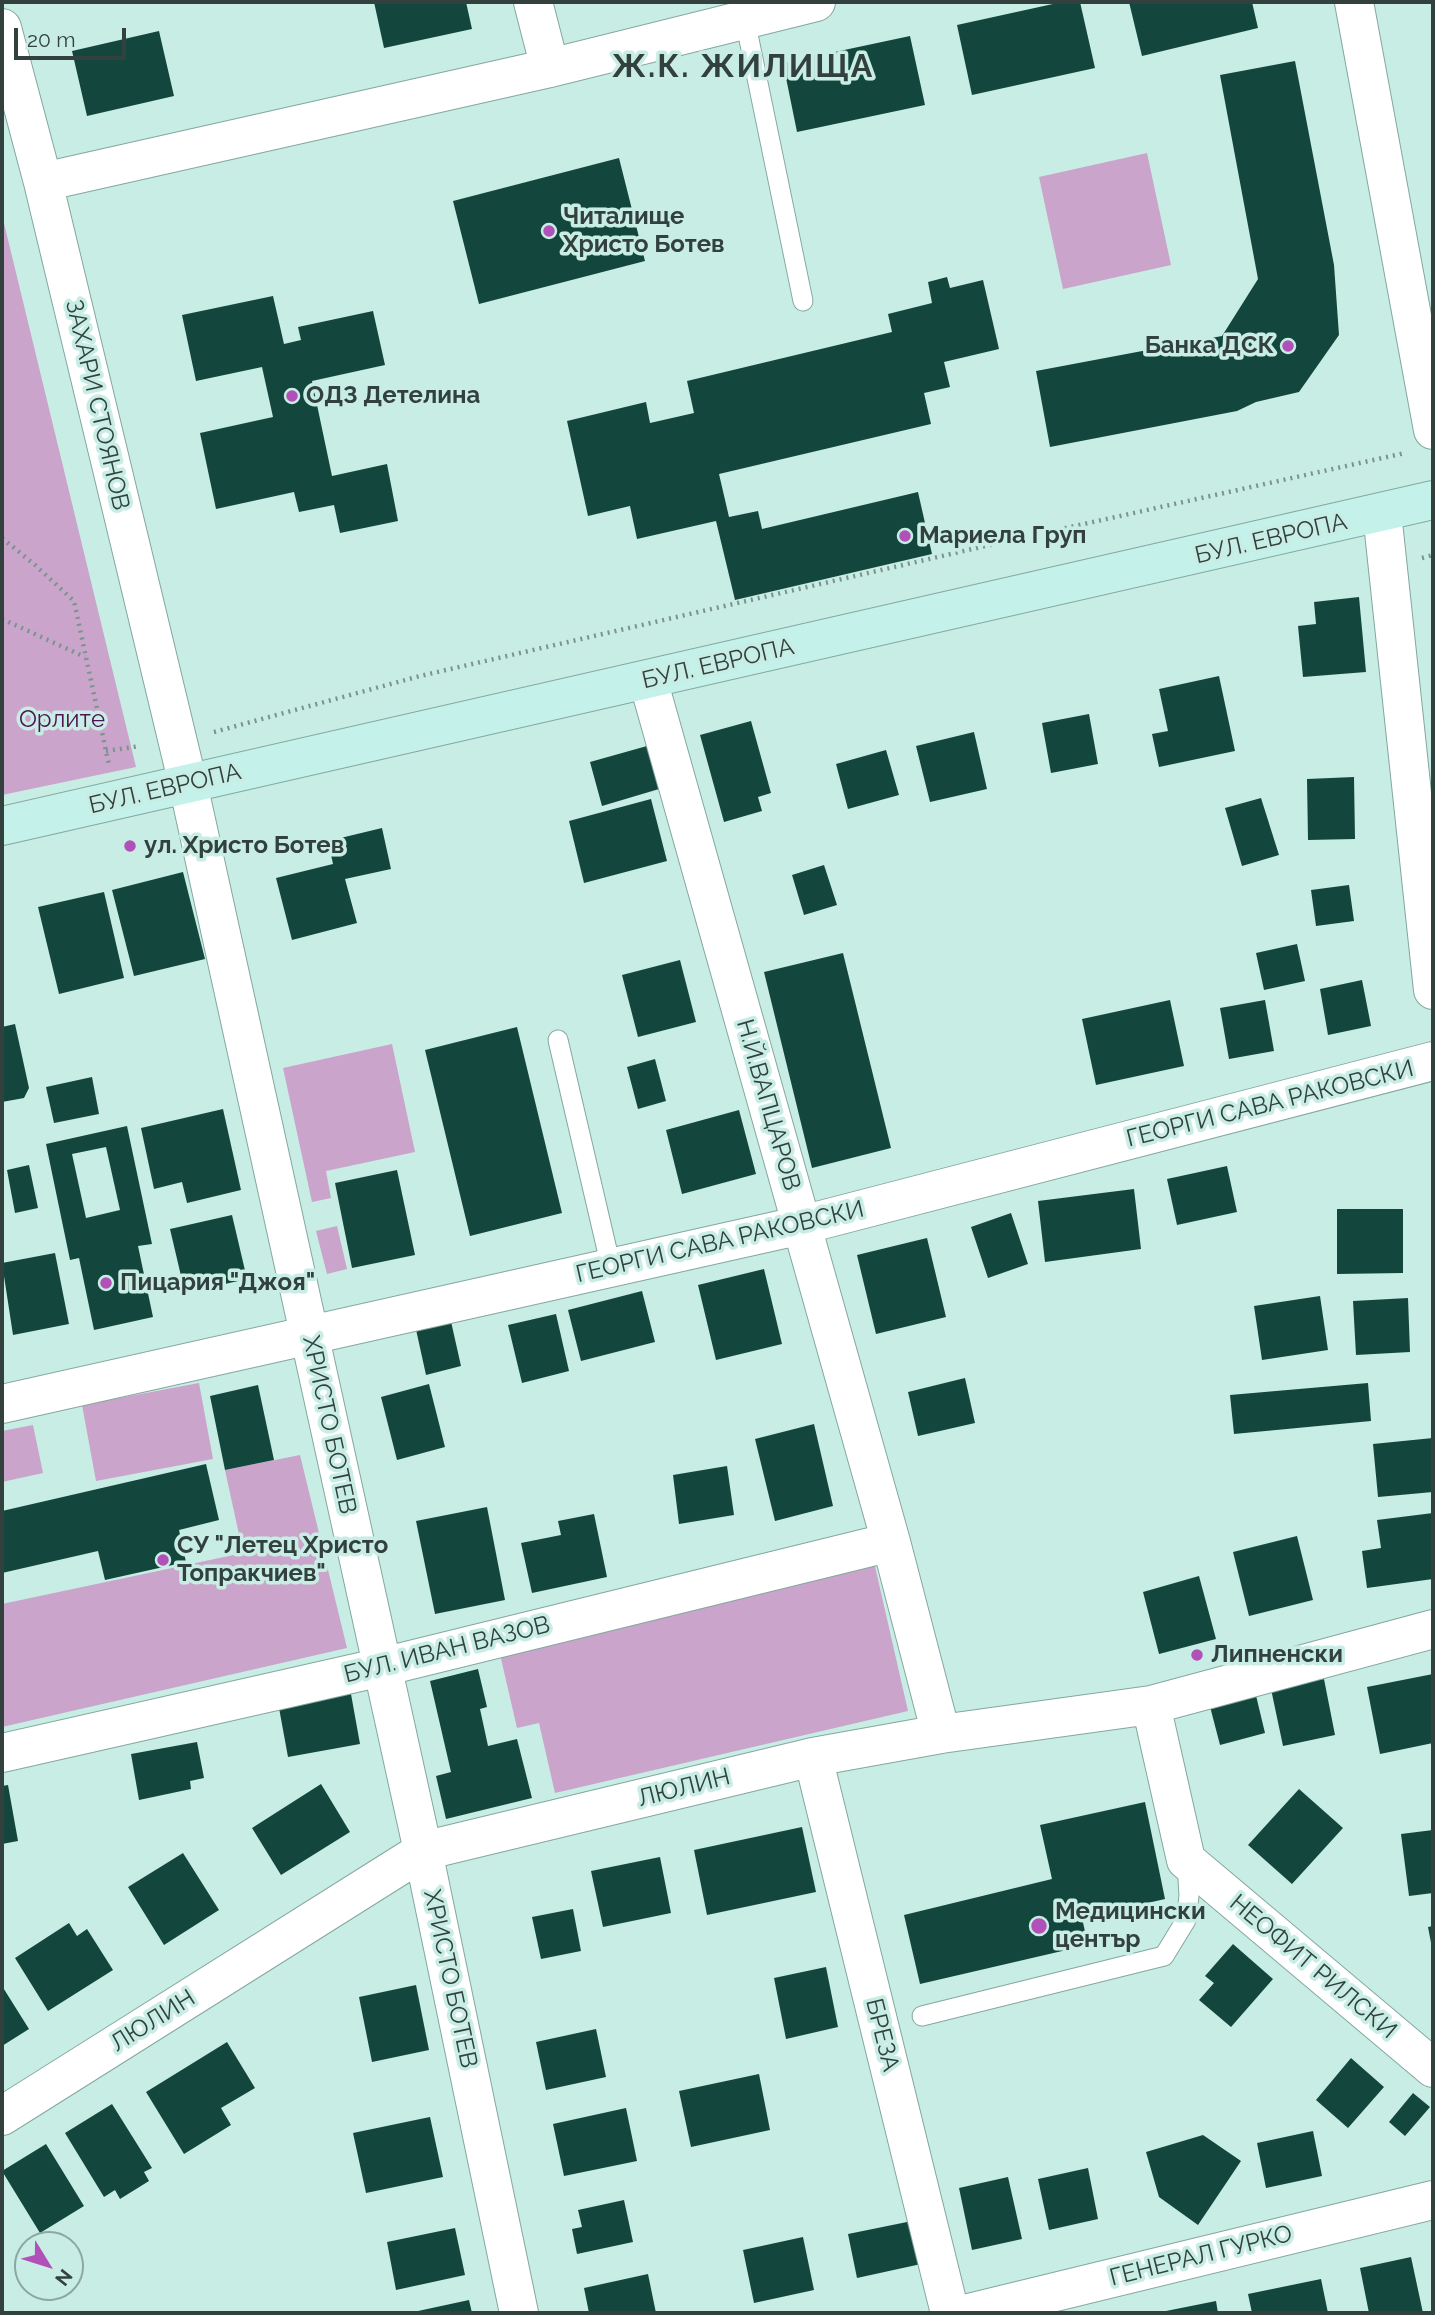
<!DOCTYPE html>
<meta charset="utf-8">
<style>
body{margin:0}
#map{position:relative;width:1435px;height:2315px;overflow:hidden;background:#c8ede4;font-family:Raleway,sans-serif}
canvas{display:block}
.frame{position:absolute;inset:0;border:4px solid #32413d;pointer-events:none}
.north{position:absolute;left:14px;top:2231px;width:70px;height:70px;box-sizing:border-box;background:#c8ede4;border:2px solid #8ca8a1;border-radius:50%;rotate:128deg;font-size:19px;font-weight:700;line-height:28px;text-align:center;color:#32413d}
.north::after{content:'';display:block;margin:auto;width:24px;height:32px;background:#b150b8;clip-path:polygon(50% 0,100% 100%,50% 72%,0 100%)}
.scale{position:absolute;left:14px;top:28px;width:112px;height:32px;box-sizing:border-box;border:4px solid #32413d;border-top:0;padding-left:9px;font-size:21px;line-height:24px;white-space:nowrap;color:#32413d;-webkit-text-stroke:5px #c8ede4;paint-order:stroke}
</style>
<div id="map">
<canvas width="1435" height="2315"></canvas>
<div class="frame"></div>
<div class="north">N</div>
<div class="scale">20 m</div>
</div>
<script>
const ctx = document.querySelector('canvas').getContext('2d');
ctx.lineJoin = 'round';
function fill(path, color) {
  ctx.fillStyle = color;
  ctx.fill(path, 'evenodd');
}
function stroke(path, color, width, dash) {
  ctx.strokeStyle = color;
  ctx.lineWidth = width;
  ctx.lineCap = dash ? 'butt' : 'round';
  ctx.setLineDash(dash || []);
  ctx.stroke(path);
}
function drawText(font, color, halo, rows, align = 'center') {
  ctx.font = font + ' Raleway,sans-serif';
  ctx.lineWidth = 7;
  ctx.setLineDash([]);
  ctx.textBaseline = 'middle';
  ctx.strokeStyle = halo;
  ctx.fillStyle = color;
  for (const [text, x, y, turn = 0] of rows) {
    ctx.save();
    ctx.translate(x, y);
    ctx.rotate((+turn || 0) * Math.PI / 180);
    ctx.textAlign = isNaN(turn) ? turn : align;
    if (halo) ctx.strokeText(text, 0, 0);
    ctx.fillText(text, 0, 0);
    ctx.restore();
  }
}
const green = new Path2D(`
 M1147 153 1171 265 1063 289 1039 177Z
 M2 215 136 767 2 795Z
 M392 1044 415 1152 326 1171 331 1198 312 1202 283 1068Z
 M337 1226 347 1269 327 1274 316 1231Z
 M199 1383 213 1459 96 1481 82 1405Z
 M33 1425 43 1473 2 1482V1431Z
 M300 1455 347 1648 2 1727V1604L243 1553 225 1470Z
 M874 1562 908 1711 555 1793 539 1723 517 1728 499 1650Z`);
const building = new Path2D(`
 M374 2H466L472 29 384 48Z
 M1062 2H1080L1095 68 972 95 957 25Z
 M1129 2H1252L1258 28 1142 56Z
 M159 31 174 96 87 116 72 51Z
 M910 36 925 105 797 132 783 63Z
 M1295 61 1334 265 1339 335 1299 392 1256 402 1237 411 1050 447 1036 371 1222 336 1258 279 1220 75Z
 M619 158 645 261 479 304 453 201Z
 M947 277 950 288 983 280 999 349 944 362 950 387 924 393 931 424 719 474 729 517 758 511 762 529 918 492 932 554 735 600 716 521 637 539 630 506 588 516 567 421 646 402 650 423 694 413 687 381 892 332 888 314 932 303 928 282Z
 M273 296 284 344 301 340 298 327 373 311 385 365 312 381 332 476 387 464 398 521 340 533 334 505 299 512 294 492 216 509 200 433 273 417 262 367 196 381 182 315Z
 M1359 597 1366 672 1303 677 1298 626 1316 624 1314 602Z
 M1219 676 1235 751 1159 767 1152 734 1168 731 1159 689Z
 M1089 714 1098 764 1051 773 1042 723Z
 M751 721 771 793 758 797 762 811 724 822 700 735Z
 M974 732 987 789 930 802 916 746Z
 M647 746 659 789 602 806 590 762Z
 M886 750 899 795 848 809 836 764Z
 M1354 777 1355 839 1308 840 1307 779Z
 M1261 798 1279 855 1242 866 1225 808Z
 M651 799 667 861 584 883 569 821Z
 M382 828 391 869 345 879 357 923 292 940 276 878 333 864 328 841Z
 M824 865 837 905 804 915 792 875Z
 M183 872 205 959 134 976 112 890Z
 M1349 885 1354 921 1316 926 1311 890Z
 M104 892 124 978 59 994 38 907Z
 M1297 944 1305 981 1264 990 1256 953Z
 M843 953 891 1148 812 1168 764 972Z
 M680 960 696 1022 638 1037 622 975Z
 M1362 980 1371 1026 1328 1035 1320 989Z
 M1170 1000 1184 1066 1096 1085 1082 1019Z
 M1265 1000 1274 1051 1229 1059 1220 1008Z
 M15 1024 29 1088 24 1098 2 1102V1027Z
 M517 1027 562 1213 470 1236 425 1050Z
 M655 1059 666 1101 638 1109 627 1067Z
 M92 1077 99 1114 54 1123 46 1087Z
 M223 1109 241 1190 187 1203 182 1182 154 1189 141 1128Z
 M739 1110 756 1174 682 1194 666 1130Z
 M127 1126 152 1244 138 1246 153 1317 94 1330 79 1258 70 1260 46 1144ZM106 1147 120 1210 86 1218 72 1154Z
 M29 1165 38 1208 15 1213 7 1170Z
 M1227 1166 1237 1212 1177 1225 1167 1179Z
 M397 1170 415 1255 352 1268 335 1183Z
 M1134 1189 1141 1249 1045 1262 1038 1201Z
 M1337 1209H1403V1273L1337 1274Z
 M1011 1213 1028 1264 988 1278 971 1227Z
 M232 1215 247 1279 185 1293 170 1229Z
 M927 1238 946 1317 876 1334 857 1255Z
 M55 1253 69 1324 13 1335 2 1263Z
 M764 1269 782 1344 716 1360 698 1285Z
 M642 1291 655 1342 581 1361 568 1310Z
 M1320 1296 1328 1350 1262 1360 1254 1306Z
 M1408 1298 1410 1352 1356 1355 1353 1301Z
 M556 1314 569 1371 522 1383 508 1325Z
 M450 1317 461 1366 426 1375 415 1325Z
 M965 1378 975 1423 918 1436 908 1392Z
 M1368 1383 1371 1421 1234 1434 1230 1395Z
 M429 1384 445 1447 397 1460 381 1397Z
 M258 1385 274 1460 225 1470 210 1396Z
 M814 1424 833 1506 775 1521 755 1439Z
 M1433 1438V1492L1378 1497 1373 1444Z
 M206 1464 219 1520 179 1530 186 1562 105 1580 98 1551 2 1573V1511Z
 M727 1466 734 1515 679 1524 673 1475Z
 M487 1507 505 1600 435 1614 416 1521Z
 M1433 1513V1579L1367 1588 1362 1551 1381 1548 1377 1520Z
 M594 1514 607 1577 532 1593 521 1543 561 1535 558 1521Z
 M1297 1536 1313 1600 1249 1616 1233 1552Z
 M1199 1576 1216 1639 1159 1654 1143 1592Z
 M478 1669 487 1707 480 1709 488 1746 517 1739 532 1798 446 1819 436 1776 451 1772 430 1681Z
 M1433 1674V1743L1380 1754 1367 1687Z
 M1324 1679 1335 1735 1283 1746 1271 1689Z
 M1253 1683 1265 1733 1220 1745 1207 1695Z
 M351 1694 360 1744 288 1757 279 1708Z
 M197 1742 204 1778 190 1781 191 1789 139 1800 131 1754Z
 M321 1784 350 1832 281 1875 252 1828Z
 M8 1785 18 1841 2 1844V1786Z
 M1299 1789 1343 1828 1292 1884 1248 1845Z
 M1145 1802 1165 1899 1082 1918 1088 1945 920 1984 904 1915 1052 1879 1040 1825Z
 M802 1827 816 1892 707 1915 694 1850Z
 M1433 1830V1893L1409 1896 1401 1834Z
 M183 1853 219 1910 164 1945 128 1887Z
 M660 1857 671 1913 603 1927 591 1871Z
 M573 1909 581 1951 541 1959 532 1917Z
 M69 1923 77 1936 87 1929 113 1970 48 2011 15 1958Z
 M1433 1926V1948H1432L1428 1927Z
 M1233 1944 1273 1979 1231 2027 1199 2000 1214 1983 1205 1976Z
 M826 1967 838 2027 786 2039 774 1978Z
 M416 1985 429 2050 372 2062 359 1997Z
 M2 1986 29 2029 2 2046Z
 M596 2029 606 2077 546 2090 536 2042Z
 M227 2042 255 2088 221 2108 231 2125 184 2154 146 2092Z
 M1351 2058 1384 2087 1348 2128 1316 2100Z
 M759 2074 770 2130 691 2147 679 2091Z
 M1413 2093 1430 2107 1405 2136 1389 2122Z
 M112 2104 152 2168 144 2172 149 2181 120 2199 115 2190 104 2197 65 2133Z
 M626 2108 637 2161 564 2176 553 2124Z
 M430 2117 443 2177 366 2193 353 2133Z
 M1313 2131 1322 2176 1266 2188 1257 2143Z
 M1203 2135 1241 2161 1198 2225 1159 2197 1146 2152Z
 M46 2144 84 2206 40 2233 2 2171Z
 M1088 2168 1098 2219 1049 2230 1038 2179Z
 M1008 2177 1022 2239 972 2250 959 2188Z
 M624 2200 633 2242 577 2254 572 2229 582 2227 578 2210Z
 M912 2221 921 2264 857 2278 848 2234Z
 M455 2228 465 2275 396 2290 387 2242Z
 M803 2237 814 2290 754 2303 743 2250Z
 M1411 2257 1423 2313H1369L1360 2268Z
 M648 2274 656 2313H589L584 2288Z
 M1321 2279 1328 2313H1252L1248 2294Z
 M469 2300 472 2313H418V2311Z
 M1216 2301 1218 2313H1166V2311Z`);
const path = new Path2D(`
 M2 538 35 565 74 601 109 765
 M1422 558 1433 555
 M2 619 85 657
 M214 732 420 676 1016 539 1405 453
 M106 751 140 746`);
const lane = new Path2D(`
 M745 20 803 301
 M558 1040 611 1267
 M922 2016 1164 1956 1186 1920 1189 1896 1187 1863`);
const street = new Path2D(`
 M533 2 550 68
 M1354 2 1433 430
 M2 28 43 182 188 784 423 1851 519 2313
 M43 182 550 68 816 2
 M1382 513 1433 990
 M648 680 891 1542 941 1734
 M2 1404 802 1225 1433 1061
 M1151 1705 1186 1860 1433 2068
 M2 1753 382 1667 891 1542
 M813 1757 950 2313
 M2 2116 423 1851 813 1757 941 1734 1151 1705 1433 1629
 M969 2313 1433 2200`);
const secondary = new Path2D(`
 M2 826 1433 500`);
const markers = [
 [549,231,7,"#b150b8"],
 [1288,346,7,"#b150b8"],
 [292,396,7,"#b150b8"],
 [905,536,7,"#b150b8"],
 [130,846,7,"#b150b8"],
 [106,1283,7,"#b150b8"],
 [163,1560,7,"#b150b8"],
 [1197,1655,7,"#b150b8"],
 [1039,1926,9,"#b150b8"]
];
const poiNames = [
 ["Читалище",563,217],
 ["Христо Ботев",563,245],
 ["Банка ДСК",1274,346,"right"],
 ["ОДЗ Детелина",306,396],
 ["Мариела Груп",919,536],
 ["ул. Христо Ботев",144,846],
 ["Пицария \"Джоя\"",120,1283],
 ["СУ \"Летец Христо",177,1546],
 ["Топракчиев\"",177,1574],
 ["Липненски",1211,1655],
 ["Медицински",1055,1912],
 ["център",1055,1940]
];
const streetNames = [
 ["ЗАХАРИ СТОЯНОВ",97,405,77],
 ["БУЛ. ЕВРОПА",1271,539,-13],
 ["БУЛ. ЕВРОПА",718,664,-13],
 ["БУЛ. ЕВРОПА",165,789,-13],
 ["ГЕОРГИ САВА РАКОВСКИ",1270,1104,-14],
 ["Н.Й.ВАПЦАРОВ",768,1105,74],
 ["ГЕОРГИ САВА РАКОВСКИ",720,1242,-13],
 ["ХРИСТО БОТЕВ",329,1425,78],
 ["БУЛ. ИВАН ВАЗОВ",447,1650,-14],
 ["ЛЮЛИН",684,1788,-14],
 ["НЕОФИТ РИЛСКИ",1313,1967,40],
 ["ХРИСТО БОТЕВ",450,1979,78],
 ["ЛЮЛИН",153,2021,-32],
 ["БРЕЗА",882,2035,76],
 ["ГЕНЕРАЛ ГУРКО",1201,2256,-14]
];
const parkNames = [
 ["Орлите",62,720]
];
const districtNames = [
 ["Ж.К. ЖИЛИЩА",743,67]
];
fill(green, '#caa4cb');
fill(building, '#13473e');
stroke(lane, '#84a79f', 21);
stroke(street, '#84a79f', 40);
stroke(secondary, '#84a79f', 40);
stroke(path, '#7a948d', 4.5, [2, 5]);
stroke(lane, '#fff', 19);
stroke(street, '#fff', 38);
stroke(secondary, '#c4f2eb', 38);
for (const [x, y, r, color] of markers) {
  const dot = new Path2D();
  dot.arc(x, y, r, 0, 2 * Math.PI);
  ctx.fillStyle = color;
  ctx.fill(dot);
  stroke(dot, '#c8ede4', 2.5);
}
drawText('bold 24px', '#32413d', '#c8ede4', poiNames, 'left');
drawText('24px', '#32413d', '#c8ede4', streetNames);
drawText('24px', '#4f1254', '#c8ede4', parkNames);
ctx.letterSpacing = '2px';
drawText('bold 32px', '#32413d', '#c8ede4', districtNames);
ctx.letterSpacing = '0px';
</script>
